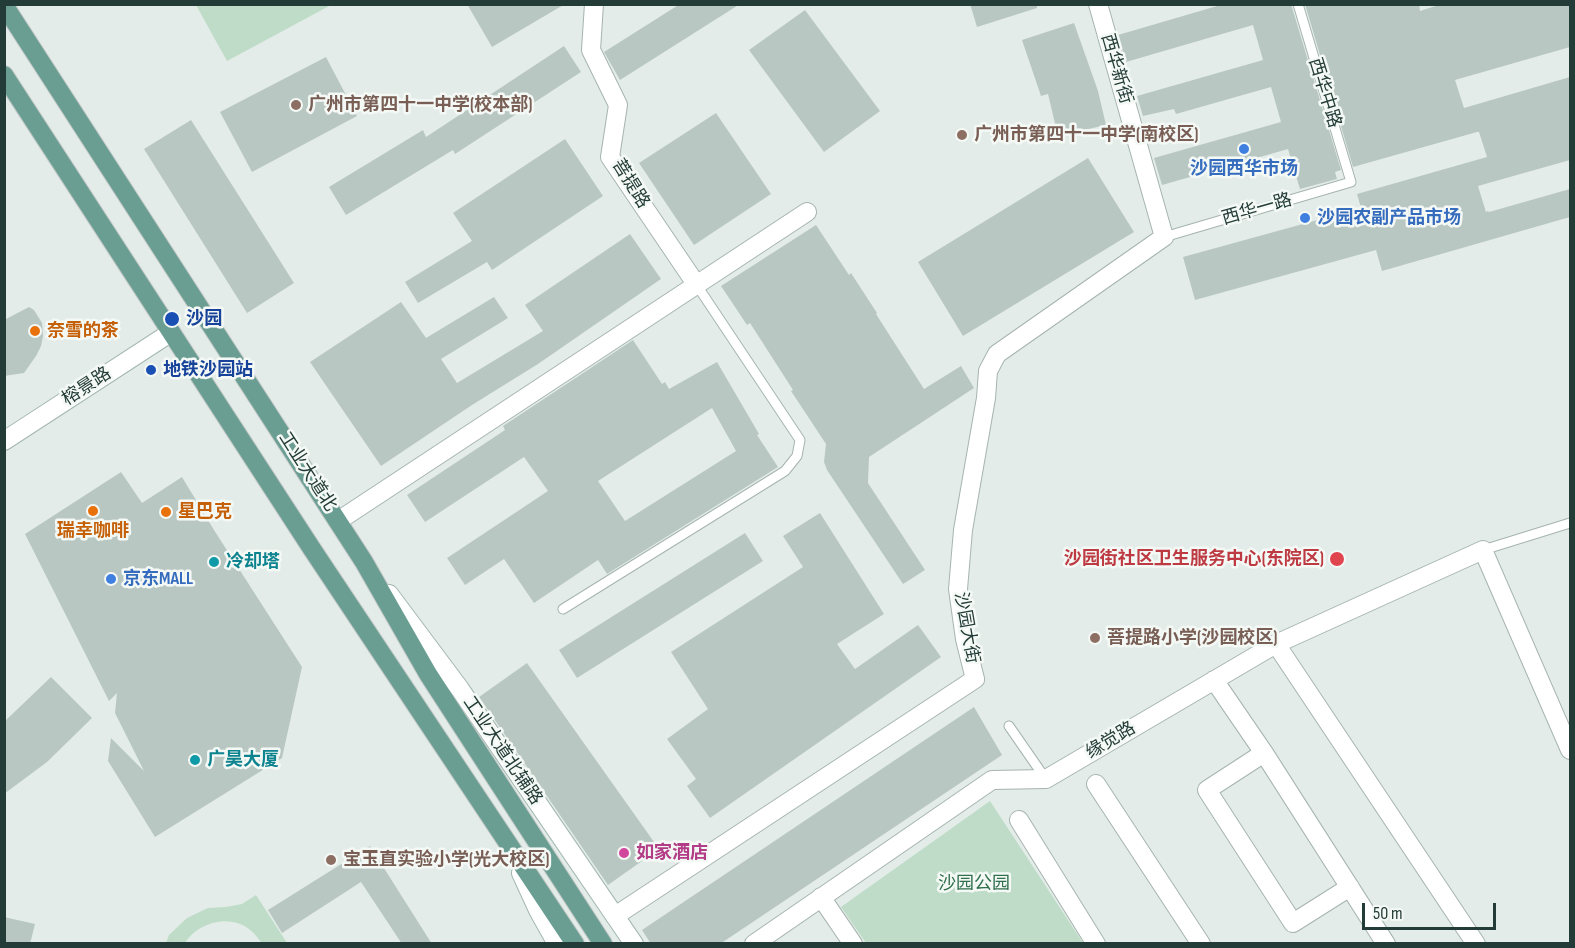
<!DOCTYPE html>
<meta charset="utf-8">
<style>
body{margin:0}
#map{position:relative;width:1575px;height:948px;overflow:hidden;background:#e3ece8;font-family:"Sofia Sans Condensed",sans-serif}
canvas{display:block}
.frame{position:absolute;inset:0;border:6px solid #243c37;pointer-events:none}
.scale{position:absolute;left:1362px;top:903px;width:134px;height:27px;box-sizing:border-box;border:3px solid #243c37;border-top:0;padding-left:8px;font-size:18px;line-height:21px;white-space:nowrap;color:#243c37;-webkit-text-stroke:4px #f4f9f6;paint-order:stroke}
</style>
<div id="map">
<canvas width="1575" height="948"></canvas>
<div class="frame"></div>
<div class="scale">50 m</div>
</div>
<script>
const ctx = document.querySelector('canvas').getContext('2d');
ctx.lineJoin = 'round';
function fill(path, color) {
  ctx.fillStyle = color;
  ctx.fill(path, 'evenodd');
}
function stroke(path, color, width, dash) {
  ctx.strokeStyle = color;
  ctx.lineWidth = width;
  ctx.lineCap = dash ? 'butt' : 'round';
  ctx.setLineDash(dash || []);
  ctx.stroke(path);
}
function drawText(font, color, halo, rows, align = 'center') {
  ctx.font = font + ' "Sofia Sans Condensed","Noto Sans SC",sans-serif';
  ctx.lineWidth = 5;
  ctx.setLineDash([]);
  ctx.textBaseline = 'middle';
  ctx.strokeStyle = halo;
  ctx.fillStyle = color;
  for (const [text, x, y, turn = 0] of rows) {
    ctx.save();
    ctx.translate(x, y);
    ctx.rotate((+turn || 0) * Math.PI / 180);
    ctx.textAlign = isNaN(turn) ? turn : align;
    if (halo) ctx.strokeText(text, 0, 0);
    ctx.fillText(text, 0, 0);
    ctx.restore();
  }
}
const green = new Path2D(`
 M196 5H331L227 61Z
 M990 801 1083 943H866L841 907Z
 M256 895 287 943H260L261 942C255 934 249 927 240 924 221 916 195 926 185 943H166L169 935 187 918 208 908 226 907 242 904Z`);
const building = new Path2D(`
 M467 4H565L492 47Z
 M680 4H740L620 80 604 52Z
 M970 4H1037V8L977 27Z
 M1224 4H1291L1341 170 1335 172 1337 179 1300 189 1288 149 1162 185 1154 158 1281 122 1271 87 1176 114 1174 109 1143 116 1137 96 1263 60 1253 25 1126 62 1118 35Z
 M1305 4H1419L1420 11 1442 4H1570V47L1455 80 1464 108 1570 77V160L1478 186 1486 212 1488 211 1489 212 1570 189V217L1382 271 1376 250 1195 300 1183 257 1361 208 1357 194 1487 157 1479 132H1477L1353 167Z
 M805 10 880 111 824 152 749 50Z
 M1074 23 1098 91 1106 125 1058 136 1048 94 1041 96 1022 40Z
 M564 46 581 72 455 154 453 150 346 215 329 187 423 130 426 137Z
 M326 57 357 116 252 172 220 112Z
 M716 113 771 194 694 245 639 163Z
 M191 120 294 283 247 313 144 149Z
 M565 139 603 196 492 270 487 262 418 303 405 282 472 241 453 213Z
 M1088 158 1134 232 963 336 918 262Z
 M816 225 849 275 851 273 877 313 876 314 924 389 961 366 974 388 869 457 868 483 925 570 903 584 827 470 824 462 826 444 791 391 793 390 750 323 747 325 721 286Z
 M630 234 661 279 538 364 472 405 381 466 310 362 401 302 426 338 494 297 508 318 441 359 457 383 543 331 525 305Z
 M29 307 34 310 42 323 43 336 41 346 36 356 24 373 4 376V320Z
 M633 340 662 384 665 382 669 389 717 362 759 434 757 435 778 467 607 574 598 560 534 603 504 559 465 585 447 558 548 491 524 457 425 522 407 495 505 430 503 426ZM712 408 736 451 625 521 598 481Z
 M121 472 142 503 182 477 214 530 302 667 282 758 155 837 108 761 111 738 144 771 115 713 117 693 109 701 25 534Z
 M820 513 884 614 837 644 855 669 918 625 941 657 710 818 687 786 696 779 667 739 708 709 671 652 803 567 783 536Z
 M745 533 763 561 577 678 559 650Z
 M527 663 659 849 608 885 479 697Z
 M51 677 92 718 47 762 4 794V722Z
 M974 707 1002 755 720 944H651L642 930Z
 M370 846 432 944H402L361 882 282 933 268 910Z
 M4 917 35 924 30 944H4Z`);
const lane = new Path2D(`
 M1164 237 1351 182 1298 4
 M1483 550 1570 523
 M563 609 785 471 797 456 800 440 696 284
 M1009 726 1045 778`);
const street = new Path2D(`
 M594 4 591 50 618 105 610 157 696 284
 M338 521 807 212
 M1276 644 1476 944
 M1214 680 1264 753 1386 944
 M1264 753 1207 790 1293 923 1350 887
 M1096 784 1201 944
 M1019 820 1096 944
 M821 897 853 944
 M615 916 975 679 965 639 958 589 963 530 986 398 988 371 997 354 1164 237 1098 4
 M754 944 992 780 1046 779 1276 644 1483 550 1570 750`);
const secondary = new Path2D(`
 M4 441 170 333
 M389 594 460 689 634 944
 M521 873 538 910 557 944`);
const primary = new Path2D(`
 M4 5 364 562 428 674 603 944
 M4 75 312 549 575 944`);
const markers = [
 [296,105,6,"#8d6e63"],
 [962,135,6,"#8d6e63"],
 [1244,149,6,"#3f7fe0"],
 [1305,218,6,"#3f7fe0"],
 [172,319,8,"#1a4fb4"],
 [35,331,6,"#e8710a"],
 [151,370,6,"#1a4fb4"],
 [93,511,6,"#e8710a"],
 [166,512,6,"#e8710a"],
 [1337,559,8,"#e0444e"],
 [214,562,6,"#0f9aa8"],
 [111,579,6,"#3f7fe0"],
 [1095,638,6,"#8d6e63"],
 [195,760,6,"#0f9aa8"],
 [624,853,6,"#d1479c"],
 [331,860,6,"#8d6e63"]
];
const streetNames = [
 ["西华新街",1116,69,74],
 ["西华中路",1324,93,73],
 ["菩提路",630,184,58],
 ["西华一路",1257,210,-16],
 ["榕景路",87,387,-33],
 ["工业大道北",307,472,57],
 ["沙园大街",966,628,80],
 ["缘觉路",1111,741,-31],
 ["工业大道北辅路",502,751,56]
];
const educationNames = [
 ["广州市第四十一中学(校本部)",308,105],
 ["广州市第四十一中学(南校区)",974,135],
 ["菩提路小学(沙园校区)",1107,638],
 ["宝玉直实验小学(光大校区)",343,860]
];
const shopNames = [
 ["沙园西华市场",1244,169,"center"],
 ["沙园农副产品市场",1317,218],
 ["京东MALL",123,579]
];
const transitNames = [
 ["沙园",186,319],
 ["地铁沙园站",163,370]
];
const foodNames = [
 ["奈雪的茶",47,331],
 ["星巴克",178,512],
 ["瑞幸咖啡",93,531,"center"]
];
const healthNames = [
 ["沙园街社区卫生服务中心(东院区)",1324,559]
];
const cultureNames = [
 ["冷却塔",226,562],
 ["广昊大厦",207,760]
];
const hotelNames = [
 ["如家酒店",636,853]
];
const parkNames = [
 ["沙园公园",974,884]
];
fill(green, '#bedcc7');
fill(building, '#b9c7c2');
stroke(lane, '#a6b4af', 11);
stroke(street, '#a6b4af', 20);
stroke(secondary, '#a3b7b0', 20);
stroke(primary, '#c2c8c7', 20);
stroke(lane, '#fff', 9);
stroke(street, '#fff', 18);
stroke(secondary, '#fff', 18);
stroke(primary, '#6b9e93', 18);
for (const [x, y, r, color] of markers) {
  const dot = new Path2D();
  dot.arc(x, y, r, 0, 2 * Math.PI);
  ctx.fillStyle = color;
  ctx.fill(dot);
  stroke(dot, '#f4f9f6', 2);
}
drawText('18px', '#243c37', '#f4f9f6', streetNames);
drawText('bold 18px', '#785e54', '#f4f9f6', educationNames, 'left');
drawText('bold 18px', '#366cbe', '#f4f9f6', shopNames, 'left');
drawText('bold 18px', '#164399', '#f4f9f6', transitNames, 'left');
drawText('bold 18px', '#c56008', '#f4f9f6', foodNames, 'left');
drawText('bold 18px', '#be3a42', '#f4f9f6', healthNames, 'right');
drawText('bold 18px', '#0d838f', '#f4f9f6', cultureNames, 'left');
drawText('bold 18px', '#b23c85', '#f4f9f6', hotelNames, 'left');
drawText('18px', '#31704c', '#f4f9f6', parkNames);
</script>
